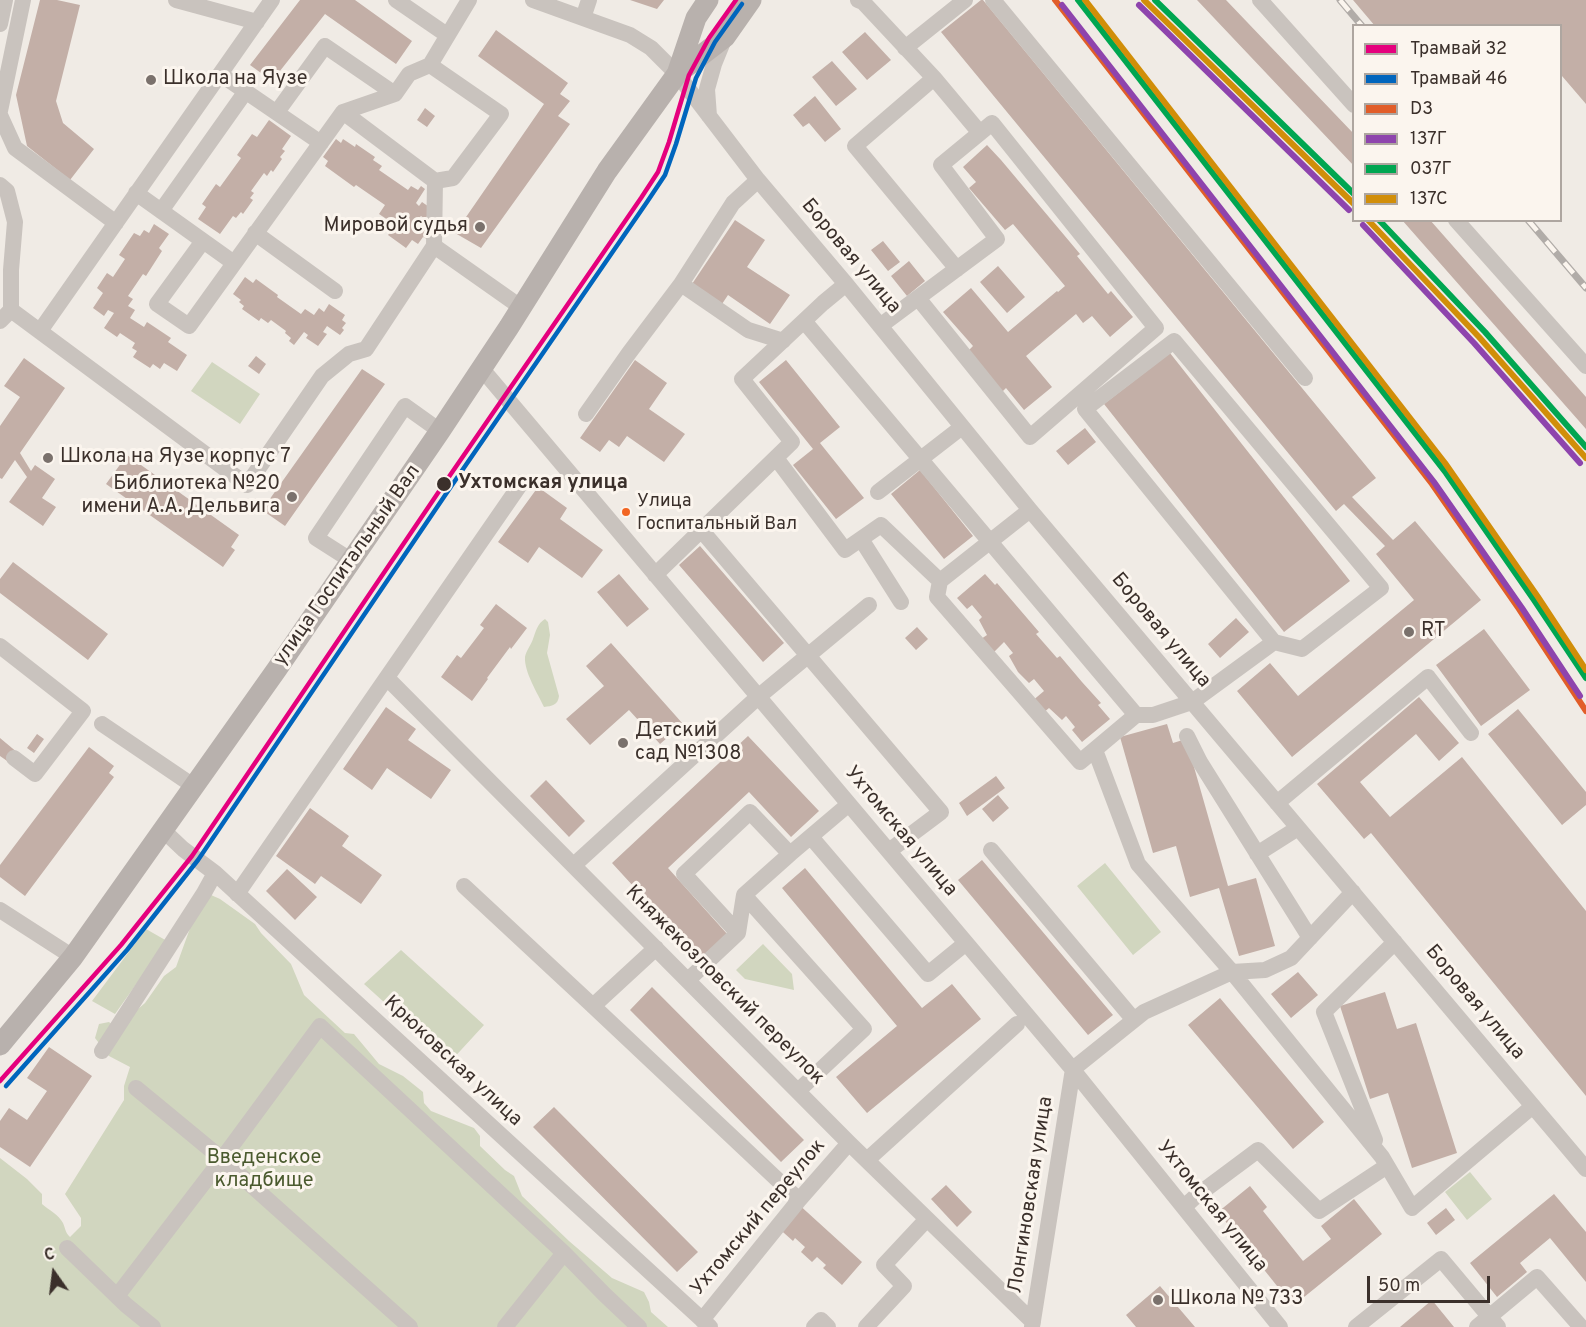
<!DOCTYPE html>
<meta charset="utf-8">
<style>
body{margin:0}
#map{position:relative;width:1586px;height:1327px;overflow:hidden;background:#f0ebe5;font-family:Overpass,sans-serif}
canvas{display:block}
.legend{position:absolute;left:1352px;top:24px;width:210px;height:198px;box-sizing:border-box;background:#fbf5ee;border:2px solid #aea6a0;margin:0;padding:8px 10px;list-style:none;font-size:18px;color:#3b302b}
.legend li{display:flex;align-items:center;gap:12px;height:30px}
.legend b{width:30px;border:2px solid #aea6a0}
.north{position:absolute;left:24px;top:1243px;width:60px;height:60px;-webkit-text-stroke:4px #fbf5ee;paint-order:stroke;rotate:346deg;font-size:16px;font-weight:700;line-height:24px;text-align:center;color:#3b302b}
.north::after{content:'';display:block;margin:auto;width:21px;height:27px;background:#3b302b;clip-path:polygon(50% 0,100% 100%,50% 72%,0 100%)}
.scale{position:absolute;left:1367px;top:1276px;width:123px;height:27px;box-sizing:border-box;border:3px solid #3b302b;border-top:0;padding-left:8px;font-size:18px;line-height:21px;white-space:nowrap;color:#3b302b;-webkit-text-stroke:4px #fbf5ee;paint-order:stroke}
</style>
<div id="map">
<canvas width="1586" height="1327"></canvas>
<ul class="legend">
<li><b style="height:8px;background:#e5007d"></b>Трамвай 32</li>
<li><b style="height:8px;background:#0065bd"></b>Трамвай 46</li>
<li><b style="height:8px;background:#e15d29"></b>D3</li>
<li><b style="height:8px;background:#8e44ad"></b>137Г</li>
<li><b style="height:8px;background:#00a651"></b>037Г</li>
<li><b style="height:8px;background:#d18e09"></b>137С</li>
</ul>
<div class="north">С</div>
<div class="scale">50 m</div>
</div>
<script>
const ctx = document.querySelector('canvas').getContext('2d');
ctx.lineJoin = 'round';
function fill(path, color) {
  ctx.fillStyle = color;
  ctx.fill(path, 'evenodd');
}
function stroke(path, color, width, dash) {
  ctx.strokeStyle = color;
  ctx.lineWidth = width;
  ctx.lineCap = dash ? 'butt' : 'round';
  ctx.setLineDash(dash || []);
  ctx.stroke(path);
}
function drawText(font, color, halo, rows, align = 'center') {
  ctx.font = font + ' Overpass,sans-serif';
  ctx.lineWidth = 6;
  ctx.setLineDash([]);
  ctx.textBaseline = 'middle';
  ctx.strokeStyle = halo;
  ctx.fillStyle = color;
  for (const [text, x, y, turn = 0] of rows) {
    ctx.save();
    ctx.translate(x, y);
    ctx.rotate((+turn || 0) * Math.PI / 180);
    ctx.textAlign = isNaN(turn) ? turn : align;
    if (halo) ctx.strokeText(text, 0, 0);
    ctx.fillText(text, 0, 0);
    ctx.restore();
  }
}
const green = new Path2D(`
 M212 362 260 394 240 424 191 391Z
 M545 619 548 622 550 635 547 653 559 696C558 705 552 706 544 707 538 694 524 672 525 657 526 651 531 645 533 639 536 631 537 624 545 619Z
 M1105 863 1161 932 1133 955 1077 886Z
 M211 895 220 899 255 924 261 933 291 964 304 995 345 1033 354 1034 379 1064 403 1076 423 1092 424 1103 431 1111 474 1128 480 1136V1146L505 1170 514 1176 522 1196 569 1241 612 1278 644 1292 649 1302 651 1312 668 1327H0V1158L27 1179 42 1194V1204C49 1210 59 1215 63 1223 66 1230 65 1232 70 1237L81 1226V1218L65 1194 124 1100V1086L130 1067 109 1056 95 1038 99 1024 109 1022 116 1028 145 1003 164 976 176 967 193 920Z
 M146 929 167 941 115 1014 92 1001Z
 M763 944 792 974 794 990 745 979 736 970Z
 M401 950 484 1025 450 1062 364 984Z
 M1470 1172 1492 1199 1467 1220 1445 1192Z`);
const building = new Path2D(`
 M40 0H57L80 5 56 101 63 123 94 149 70 180 27 146 16 95Z
 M300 0H355L412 41 396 64 325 14 272 81 250 65Z
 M630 0H664L657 9Z
 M981 0H983L1376 478 1352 497 1393 540 1415 521 1481 600 1292 757 1237 691 1270 663 1298 696 1414 600 1376 554 1385 546 1344 504 1336 511 941 32Z
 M1197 0H1226L1354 134V166Z
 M1353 0H1586V104L1562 76 1560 77V26H1375Z
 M496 30 568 83 560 94 570 101 558 116 570 124 481 248 455 233 544 104 478 56Z
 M865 32 891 60 867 80 842 52Z
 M832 61 857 89 836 106 812 77Z
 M815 96 841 129 825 142 809 123 803 127 793 115Z
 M425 108 435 116 427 127 417 120Z
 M269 120 291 136 282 149 285 151 280 157 282 159 273 172 271 170 267 176 264 173 251 191 254 193 250 198 253 200 243 214 241 212 236 218 233 216 220 234 198 219 206 207 202 204 216 184 220 187 241 158 237 155 252 134 257 137Z
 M336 139 341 143 343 139 355 147 356 144 375 157 373 160 382 166 379 170 408 190 411 186 418 190 421 186 425 189 416 203 419 206 422 202 432 209 425 219 421 216 418 219 433 229 427 239 423 237 418 244 412 240 406 248 388 235 391 231 384 226 388 220 379 214 385 205 356 185 354 187 325 166 328 161 323 157Z
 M987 145 1001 160 1080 254 1077 256 1108 294 1111 291 1133 317 1110 337 1092 316 1083 323 1076 314 1026 356 1052 387 1024 410 1006 388 1002 392 968 351 973 346 943 312 971 288 1008 332 1057 291 1058 292 1065 286 1013 224 1005 230 969 188 976 182 963 167Z
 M735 220 765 240 747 267 790 295 770 324 728 295 722 304 692 284Z
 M1402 220H1430L1586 397V429Z
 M154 224 169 234 159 248 162 251 146 276 143 274 128 296 133 299 128 306 135 310 130 318 144 327 147 322 171 338 168 342 187 355 177 371 164 363 160 369 153 364 150 368 133 357 137 351 132 348 135 343 120 333 117 337 104 328 114 313 108 310 104 316 93 308 103 293 97 288 107 273 113 277 125 259 119 255 134 233 140 236 144 230 149 233Z
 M883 241 900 262 888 271 871 250Z
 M909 261 925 281 907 296 891 276Z
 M998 266 1025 297 1007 313 980 282Z
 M245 277 253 283 256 279 278 295 277 297 301 314 305 309 314 315 319 308 324 312 329 304 345 315 342 320 346 323 342 328 344 330 340 335 327 326 323 332 327 334 318 346 306 338 308 335 304 332 294 345 289 341 291 338 285 333 286 331 271 320 268 323 261 318 259 321 242 309 244 306 239 302 241 300 233 294Z
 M1170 353 1350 581 1284 632 1104 404Z
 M256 356 266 364 259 374 248 366Z
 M24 358 65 388 20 453 31 471 35 465 55 479 42 498 56 507 43 526 9 502 27 477 15 460 2 479 0 478V426L20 397 4 386Z
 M635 360 667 383 649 409 685 434 664 462 627 436 619 447 609 440 600 452 580 438Z
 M786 360 840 427 820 443 864 498 836 519 793 465 813 449 759 382Z
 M362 369 385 384 285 526 262 510Z
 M1085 428 1096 442 1068 465 1056 451Z
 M127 455 239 535 231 547 235 550 223 567 106 484Z
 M920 470 973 536 944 559 891 494Z
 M538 487 567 508 560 519 603 550 582 578 539 547 528 563 498 542Z
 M700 546 784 643 763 662 679 565Z
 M13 562 108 634 88 660 0 593V579Z
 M619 574 649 609 627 627 597 592Z
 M985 574 995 585 997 583 1039 632 1036 634 1057 658 1060 656 1082 682 1101 703 1098 705 1110 719 1082 742 1072 730 1075 727 1066 716 1062 720 1049 708 1042 714 1031 702 1044 691 1034 679 1029 683 1018 672 1009 656 1013 653 1004 642 992 654 981 639 987 635 979 620 982 617 972 605 967 609 957 598Z
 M496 604 527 628 511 649 510 647 487 678 488 679 472 701 441 677 457 655 461 658 484 628 480 625Z
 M1236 618 1249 632 1220 658 1208 644Z
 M917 627 928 639 916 650 905 638Z
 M1484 629 1530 690 1481 726 1436 665Z
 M611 643 683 724 660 744 629 710 590 745 566 719 604 686 586 666Z
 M1419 697 1459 743 1439 761 1416 734 1360 782 1390 817 1462 757 1586 911V1096L1371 833 1364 839 1317 784Z
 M386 707 416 729 408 740 451 770 431 799 387 768 372 790 343 769Z
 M1518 709 1586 792V805L1562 825 1488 734Z
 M1167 724 1173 743 1186 739 1228 886 1256 878 1275 946 1239 956 1219 888 1190 897 1176 846 1153 853 1120 737Z
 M37 734 44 739 34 753 27 748Z
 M748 736 819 811 791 837 749 792 668 868 728 935 700 959 612 863Z
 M0 738 18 753 10 763 0 756Z
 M89 747 114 766 109 773 114 777 25 896 0 877V865Z
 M996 776 1005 788 967 816 959 803Z
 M546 780 585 821 569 837 530 796Z
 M998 795 1009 808 993 822 982 809Z
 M310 808 349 836 342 846 382 875 361 904 321 876 315 884 276 856Z
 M982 860 1113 1015 1088 1035 958 880Z
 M805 868 922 1008 952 984 981 1019 867 1113 836 1077 897 1026 782 888Z
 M287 869 317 897 295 920 266 891Z
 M1298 972 1318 995 1291 1018 1271 994Z
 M652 987 804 1140 781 1162 630 1010Z
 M1385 992 1397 1029 1416 1023 1457 1153 1412 1168 1388 1093 1370 1099 1340 1006Z
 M1220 998 1324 1122 1293 1149 1188 1025Z
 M49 1047 92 1076 30 1167 0 1147V1121L9 1108 27 1120 47 1091 27 1078Z
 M554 1107 698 1252 677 1272 533 1127Z
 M946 1185 972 1212 957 1227 931 1199Z
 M1250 1186 1267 1207 1263 1211 1303 1261 1331 1239 1321 1226 1354 1199 1382 1234 1293 1306 1218 1212Z
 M1554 1194 1586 1232V1282L1550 1238 1520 1263 1527 1272 1497 1297 1470 1263Z
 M796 1202 862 1262 842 1285 823 1268 826 1265 817 1257 812 1262 801 1252 805 1247 795 1238 793 1241 775 1225Z
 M1446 1208 1455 1220 1436 1235 1427 1223Z
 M1160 1286 1195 1327H1136L1126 1315Z
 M1432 1300 1454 1327H1400Z`);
const minor = new Path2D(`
 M176 0 257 22
 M396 0 447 35
 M533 0 630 35 651 48 677 74 758 180 846 284 1030 510 1586 1169
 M858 0 863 2 934 78 855 146 957 269
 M993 0 1305 378
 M1260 0 1354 105
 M583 18 589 0
 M0 24 5 0
 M905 48 965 0
 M430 65 409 74 395 94 343 112 435 181
 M220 74 321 143
 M934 78 980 133
 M0 111 23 0
 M277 112 325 46 395 94
 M0 115 15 148 116 223
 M709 116 707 89 714 64 725 37
 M0 185 7 191 15 222 11 270V310L0 321
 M136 193 234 263
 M161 211 246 91
 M1456 220 1586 366
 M255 233 335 291
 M203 241 157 304 189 326 343 112
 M434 246 522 308
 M681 284 733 203 758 180
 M11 310 247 485 322 376 349 354 366 349 434 246 435 181 453 178 501 114 430 65 469 0
 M804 321 1136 715
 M880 326 997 239 941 165 992 123 1156 328 1030 437 918 298
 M40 331 272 0
 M482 369 1069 1065 1280 1327
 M586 414 629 353 681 284 748 330 783 341
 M776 458 845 550 881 525 940 581
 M878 492 962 427
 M1030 510 940 581 937 597 1080 762 1136 715H1153L1192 702 1274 642 1302 649 1381 588 1174 341 1085 409 1274 642
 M702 531 941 812 889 851
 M861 539 901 602
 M352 561 316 538 405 406 440 431
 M655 575 792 442 742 379 823 303 846 284
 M0 646 83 711 35 774 14 758
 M387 678 849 1143 1033 1322
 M102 724 195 787
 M1187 736 1200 762 1310 938
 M1095 750 1138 864 1232 972 1382 1157 1412 1208 1533 1106
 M1277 803 1428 677 1471 733
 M164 831 183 849 215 873 710 1327
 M811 837 928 974 966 943
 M991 850 1134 1020
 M1257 854 1298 828
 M574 865 758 697 869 605
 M464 886 593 1006
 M237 894 522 482
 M744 895 864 1029 798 1091
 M0 910 73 957
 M738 933 744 895 790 854
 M656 948 593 1006 799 1200
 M688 980 738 933 684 874 750 812 790 854 849 804
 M102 1051 204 893 215 873
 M136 1088 222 1159 410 1327
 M1375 1140 1324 1012 1395 942
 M867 1160 1017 1024
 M1184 1207 1195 1197 1258 1150 1319 1211 1387 1166
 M67 1248 126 1305 153 1327
 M117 1296 222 1159 320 1026 564 1253 604 1294 639 1327
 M702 1320 799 1200 849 1143
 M505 1327 564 1253
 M814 1327 821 1320 828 1327
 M866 1327 904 1286 884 1265 927 1219
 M1032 1327 1073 1069 1144 1012 1232 972 1265 970 1291 958 1353 892
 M1356 1327 1441 1259 1498 1327
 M1477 1327 1537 1277 1581 1327`);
const major = new Path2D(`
 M677 74 696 18 708 0
 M0 1045 73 957 277 669 440 431 509 327 607 171 677 74 725 37 751 0`);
const rail = new Path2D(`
 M1340 0 1362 26
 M1528 220 1586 288`);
const rail1 = new Path2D(`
 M1055 0 1432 484 1519 609 1586 711`);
const rail2 = new Path2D(`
 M1062 5 1434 482 1522 608 1580 696
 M1139 5 1349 210
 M1363 225 1474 343 1580 463`);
const rail3 = new Path2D(`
 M1078 0 1446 473 1534 600 1586 678
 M1155 0 1354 194
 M1379 220 1485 332 1586 447`);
const rail4 = new Path2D(`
 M1085 0 1445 463 1538 597 1586 670
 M1144 0 1354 204
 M1368 220 1479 337 1586 458`);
const tram1 = new Path2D(`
 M0 1081 121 945 192 856 444 484 641 198 658 172 669 142 689 75 709 38 736 0`);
const tram2 = new Path2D(`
 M6 1086 127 950 198 860 450 488 647 202 665 175 676 144 696 78 715 42 742 4`);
const markers = [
 [151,80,6,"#7a716c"],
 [480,227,6,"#7a716c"],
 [48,458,6,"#7a716c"],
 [444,484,8,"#3b302b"],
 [292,497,6,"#7a716c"],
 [626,512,5,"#f26522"],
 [1409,632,6,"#7a716c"],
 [623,743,6,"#7a716c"],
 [1158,1300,6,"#7a716c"]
];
const busNames = [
 ["Улица",637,502],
 ["Госпитальный Вал",637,525]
];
const poiNames = [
 ["Школа на Яузе",163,80],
 ["Мировой судья",468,227,"right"],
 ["Школа на Яузе корпус 7",60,458],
 ["Библиотека №20",280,485,"right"],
 ["имени А.А. Дельвига",280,508,"right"],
 ["RT",1421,632],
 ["Детский",635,732],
 ["сад №1308",635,755],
 ["Школа № 733",1170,1300]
];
const streetNames = [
 ["Боровая улица",850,257,50],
 ["улица Госпитальный Вал",348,566,-55],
 ["Боровая улица",1160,631,50],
 ["Ухтомская улица",900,832,50],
 ["Княжекозловский переулок",724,986,45],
 ["Боровая улица",1474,1003,50],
 ["Крюковская улица",452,1062,43],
 ["Лонгиновская улица",1032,1195,-81],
 ["Ухтомская улица",1211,1207,51],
 ["Ухтомский переулок",759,1218,-50]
];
const stopNames = [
 ["Ухтомская улица",458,484]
];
const parkNames = [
 ["Введенское",264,1159],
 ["кладбище",264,1182]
];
fill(green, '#d1d6bf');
fill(building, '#c3afa7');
stroke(minor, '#c9c3be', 16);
stroke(major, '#b8b1ad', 21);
stroke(rail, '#b1aca8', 7);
stroke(rail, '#fbf5ee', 4.5, [14]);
stroke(rail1, '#e15d29', 6);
stroke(rail2, '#8e44ad', 6);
stroke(rail3, '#00a651', 6);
stroke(rail4, '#d18e09', 6);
stroke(tram1, '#e5007d', 4.5);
stroke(tram2, '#0065bd', 4.5);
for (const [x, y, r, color] of markers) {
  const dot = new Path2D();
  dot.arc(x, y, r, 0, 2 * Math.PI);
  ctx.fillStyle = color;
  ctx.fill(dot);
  stroke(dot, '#fbf5ee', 2);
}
drawText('18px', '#3b302b', '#fbf5ee', busNames, 'left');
drawText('20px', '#3b302b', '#fbf5ee', poiNames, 'left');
drawText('20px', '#3b302b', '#fbf5ee', streetNames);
drawText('bold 20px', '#3b302b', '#fbf5ee', stopNames, 'left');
drawText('20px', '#4a5a2e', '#fbf5ee', parkNames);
</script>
